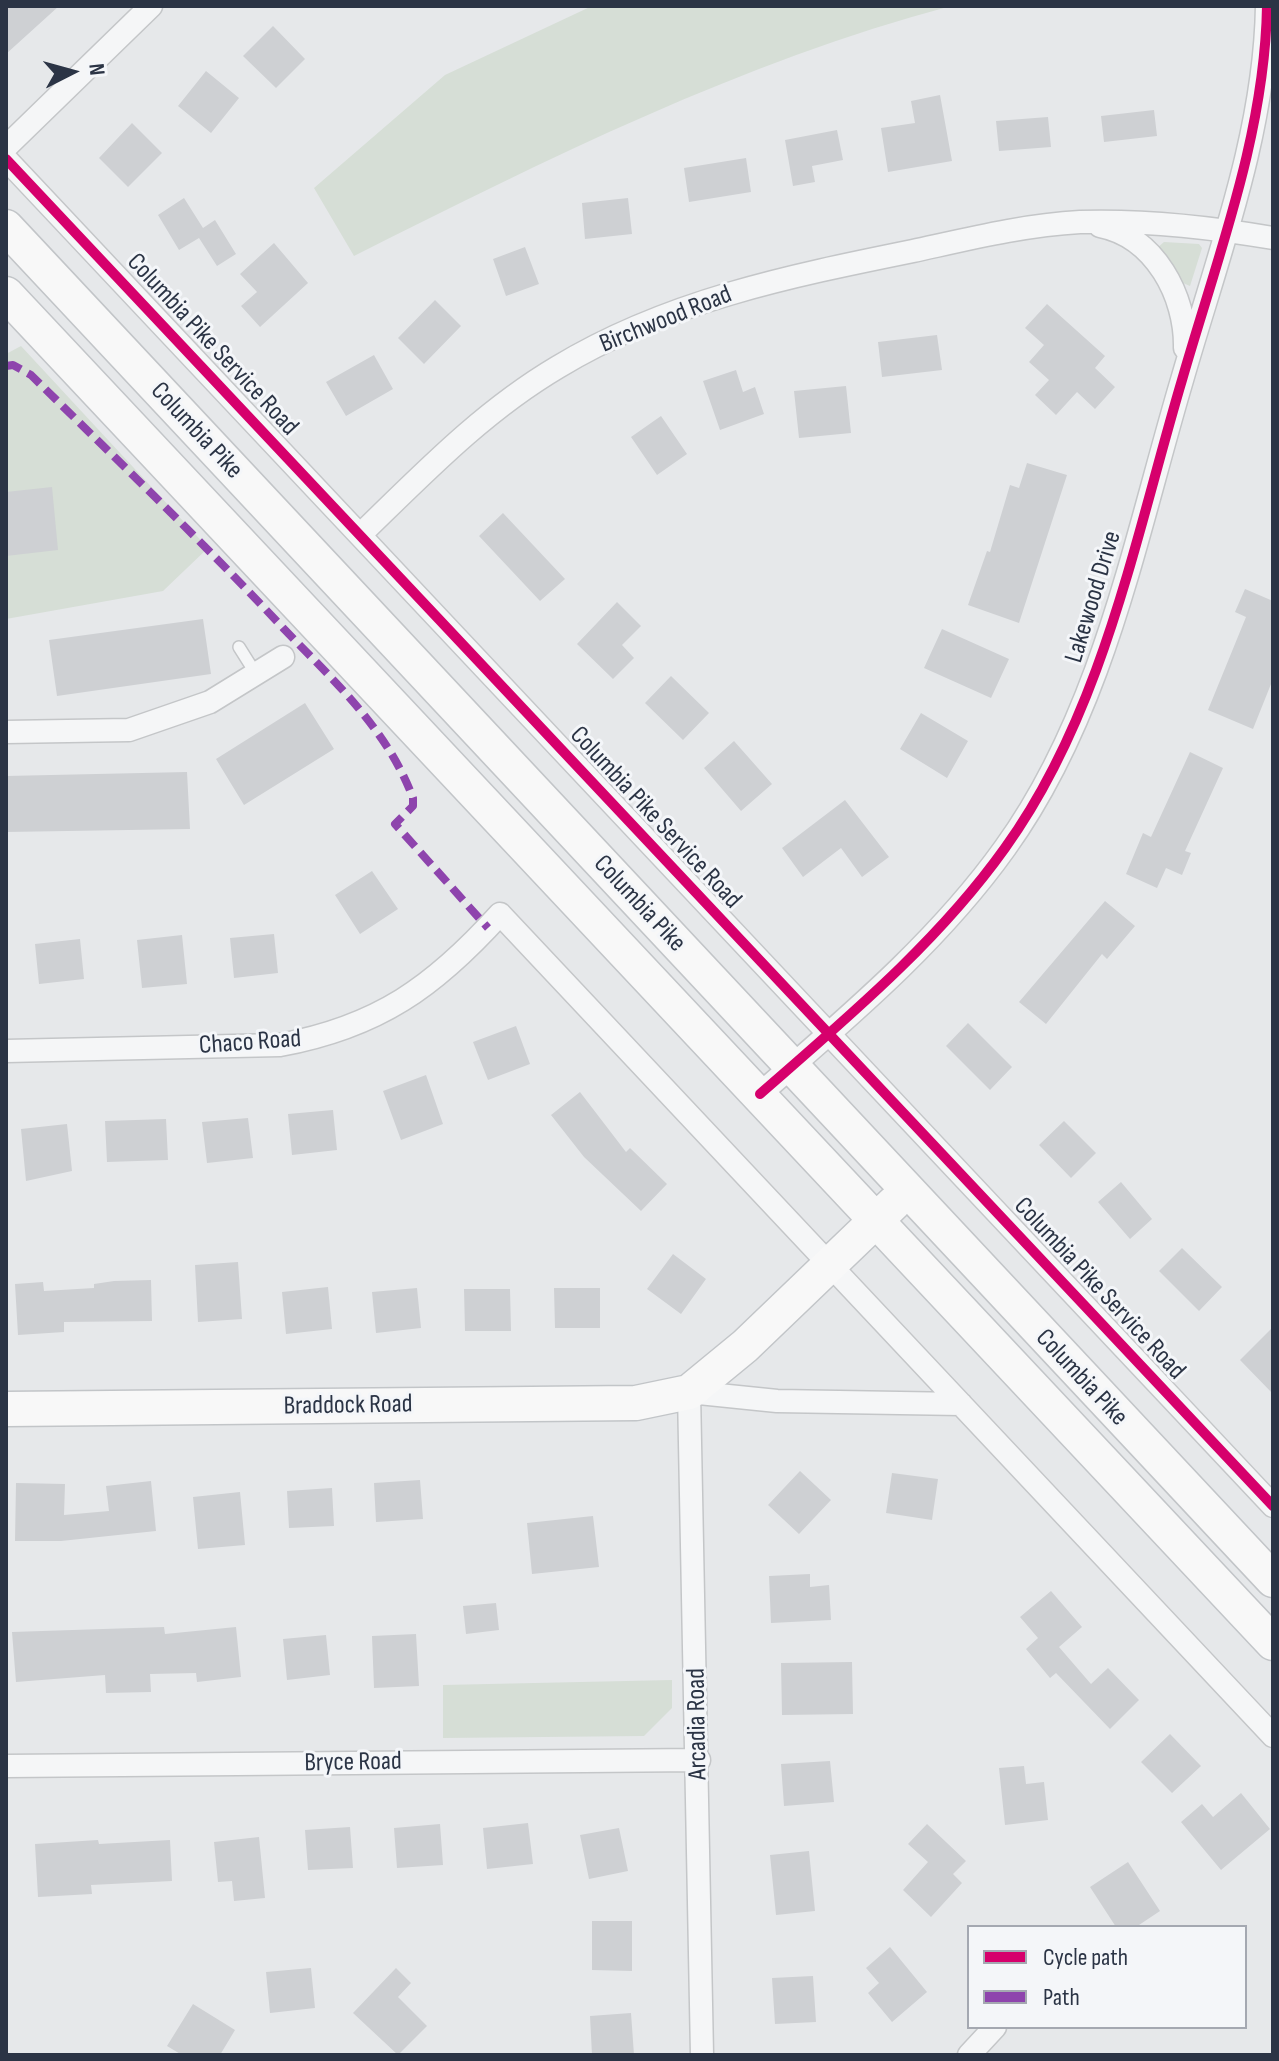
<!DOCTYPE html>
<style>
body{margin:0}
#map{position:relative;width:1279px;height:2061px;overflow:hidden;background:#e6e8ea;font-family:"Sofia Sans Condensed",sans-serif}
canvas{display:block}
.frame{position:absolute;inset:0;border:8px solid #2b3445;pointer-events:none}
.legend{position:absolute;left:967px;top:1925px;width:280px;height:104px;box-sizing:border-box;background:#f4f6f9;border:2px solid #a4a8b1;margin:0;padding:10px 14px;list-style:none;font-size:24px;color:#2b3445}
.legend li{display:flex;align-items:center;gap:16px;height:40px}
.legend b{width:40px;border:2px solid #a4a8b1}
.north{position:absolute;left:32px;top:32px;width:80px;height:80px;-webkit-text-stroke:6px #f4f6f9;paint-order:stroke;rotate:84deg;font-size:22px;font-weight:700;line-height:32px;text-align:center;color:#2b3445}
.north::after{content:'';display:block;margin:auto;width:28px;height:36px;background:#2b3445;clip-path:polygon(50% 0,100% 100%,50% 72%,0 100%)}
</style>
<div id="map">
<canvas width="1279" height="2061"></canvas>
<div class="frame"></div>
<ul class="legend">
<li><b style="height:10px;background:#d6006c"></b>Cycle path</li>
<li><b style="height:10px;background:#8e44ad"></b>Path</li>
</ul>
<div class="north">N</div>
</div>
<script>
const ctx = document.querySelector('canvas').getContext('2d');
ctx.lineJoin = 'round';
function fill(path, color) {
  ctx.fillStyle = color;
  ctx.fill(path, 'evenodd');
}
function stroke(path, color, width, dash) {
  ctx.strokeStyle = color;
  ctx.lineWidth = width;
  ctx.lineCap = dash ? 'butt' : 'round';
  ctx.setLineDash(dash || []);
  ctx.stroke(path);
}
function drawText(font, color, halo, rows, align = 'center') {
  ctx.font = font + ' "Sofia Sans Condensed",sans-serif';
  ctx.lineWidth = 6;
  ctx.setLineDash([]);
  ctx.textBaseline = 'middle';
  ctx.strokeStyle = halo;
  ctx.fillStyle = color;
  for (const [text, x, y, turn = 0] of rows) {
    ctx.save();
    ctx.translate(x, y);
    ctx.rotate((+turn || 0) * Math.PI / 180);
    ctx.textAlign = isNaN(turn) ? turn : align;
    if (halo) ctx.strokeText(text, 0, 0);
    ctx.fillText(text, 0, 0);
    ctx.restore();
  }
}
const green = new Path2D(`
 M592 6H951C741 62 547 159 354 256L314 188 445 75Z
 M1164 242 1199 244 1202 248 1190 286 1183 283 1157 248Z
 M21 346 208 548 163 591 6 619V354Z
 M672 1680V1708L644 1736 443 1738V1685Z`);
const building = new Path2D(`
 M6 6H59L6 54Z
 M273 26 305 59 276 88 243 56Z
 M206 71 239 98 211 133 178 106Z
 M940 95 952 161 888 172 881 128 915 123 911 101Z
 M1154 110 1157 136 1104 142 1101 116Z
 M1048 117 1051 147 999 151 996 121Z
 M132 123 162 153 128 187 99 158Z
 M837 130 843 160 812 166 815 182 793 186 785 140Z
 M746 158 751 192 689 202 684 168Z
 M184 198 203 228 215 220 236 254 217 266 199 238 179 250 158 215Z
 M628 198 632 234 585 239 582 203Z
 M274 243 308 283 260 327 241 306 257 292 240 274Z
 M525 247 539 284 506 296 493 259Z
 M435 300 461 326 424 364 398 338Z
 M1047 304 1105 356 1095 368 1115 387 1095 409 1077 392 1056 415 1035 395 1049 380 1029 362 1044 345 1025 328Z
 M937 335 942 370 882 377 878 342Z
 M374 355 393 389 346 416 326 382Z
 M736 370 743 392 755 387 764 414 720 430 703 381Z
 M846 386 851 433 799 438 794 391Z
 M661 416 687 454 657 475 631 437Z
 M1027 463 1067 475 1019 623 968 605 987 551 990 552 1010 485 1019 488Z
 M52 487 58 550 6 556V492Z
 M503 513 565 579 540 601 479 536Z
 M1245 589 1273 601V679L1253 729 1208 710 1246 617 1235 612Z
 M617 602 641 626 622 645 634 658 613 679 577 644Z
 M203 619 211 674 57 696 49 640Z
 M942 629 1009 659 991 698 924 668Z
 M671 676 709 713 683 740 645 703Z
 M305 703 334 749 244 805 216 759Z
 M921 713 968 741 947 778 900 749Z
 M734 741 772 784 741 811 704 768Z
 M1190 752 1223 768 1185 851 1191 853 1182 875 1166 868 1157 888 1126 874 1143 833 1151 837Z
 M187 772 190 829 6 832V776Z
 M845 800 889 857 862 877 841 848 803 877 782 848Z
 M372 871 398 909 360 934 335 895Z
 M1105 901 1135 926 1107 959 1102 954 1046 1024 1019 1002Z
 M274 934 278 973 234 978 230 938Z
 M182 935 187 984 142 988 137 940Z
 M80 939 84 979 39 984 35 944Z
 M968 1023 1012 1067 990 1090 946 1046Z
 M516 1026 530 1064 488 1080 473 1042Z
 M426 1075 443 1124 401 1140 383 1091Z
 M580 1092 626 1152 630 1148 667 1184 641 1211 584 1157 551 1115Z
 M333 1110 337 1150 292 1155 288 1114Z
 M248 1118 253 1158 207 1163 202 1122Z
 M166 1119 168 1160 107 1162 105 1121Z
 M1064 1121 1096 1153 1071 1178 1039 1145Z
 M67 1124 72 1171 26 1181 21 1129Z
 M1121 1182 1152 1219 1130 1239 1098 1202Z
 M1182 1248 1222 1287 1199 1311 1159 1271Z
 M673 1254 706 1279 681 1314 647 1289Z
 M238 1262 242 1319 198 1322 195 1265Z
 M151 1280 152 1321 64 1322V1332L18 1335 15 1284 43 1282 44 1291 94 1288V1284L114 1281Z
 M328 1287 332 1329 286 1334 282 1292Z
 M417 1288 421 1328 376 1333 372 1292Z
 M554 1288H600V1328H555Z
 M464 1289H510L511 1331H465Z
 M1273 1327V1394L1240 1360Z
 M800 1471 831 1500 799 1534 768 1505Z
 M892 1473 938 1479 932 1520 886 1513Z
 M420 1480 423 1519 376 1522 374 1483Z
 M151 1481 156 1531 61 1541H15L16 1483 65 1484 64 1515 109 1511 106 1486Z
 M332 1488 334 1526 289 1528 287 1491Z
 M240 1492 245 1545 198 1549 193 1497Z
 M593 1516 599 1567 532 1574 527 1523Z
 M810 1574V1587L829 1585 831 1620 771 1623 769 1576Z
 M1051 1591 1082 1627 1059 1647 1091 1684 1108 1668 1139 1700 1110 1729 1056 1673 1050 1678 1026 1649 1038 1638 1020 1617Z
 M496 1603 499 1630 466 1634 463 1606Z
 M164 1627 165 1634 236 1627 241 1677 197 1682 196 1673 150 1674 151 1692 106 1693 105 1675 16 1682 12 1632Z
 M416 1634 419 1686 374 1688 372 1636Z
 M326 1635 330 1675 287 1680 283 1639Z
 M852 1662 853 1714 782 1715 781 1663Z
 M1170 1734 1201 1766 1172 1793 1141 1762Z
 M830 1761 834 1802 784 1806 781 1764Z
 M1024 1766 1026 1784 1044 1782 1048 1820 1005 1825 999 1768Z
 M1241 1793 1270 1829 1221 1870 1181 1822 1202 1804 1213 1817Z
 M528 1823 533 1864 487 1869 483 1828Z
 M440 1824 443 1865 397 1868 394 1828Z
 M927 1824 966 1861 953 1874 962 1883 931 1917 903 1890 928 1862 908 1844Z
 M350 1827 353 1868 308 1870 305 1830Z
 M619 1828 628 1871 589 1879 580 1835Z
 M259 1837 265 1898 234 1901 232 1881 218 1882 214 1842Z
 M98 1840 99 1844 170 1840 172 1881 91 1885 92 1894 38 1897 35 1844Z
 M809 1851 815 1911 776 1915 770 1855Z
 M1128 1862 1160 1911 1136 1927H1116L1090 1887Z
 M592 1921H632V1971L592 1970Z
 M890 1947 927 1992 892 2022 868 1993 879 1983 866 1968Z
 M311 1968 315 2008 270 2013 266 1972Z
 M396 1968 411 1983 398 1997 427 2026 398 2055 353 2013Z
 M813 1976 816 2022 775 2024 772 1978Z
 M193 2004 235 2030 220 2055H182L167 2046Z
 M631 2013 634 2055H592L590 2016Z`);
const lane = new Path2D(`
 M239 647 256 674`);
const street = new Path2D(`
 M6 147 151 6
 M6 159 1273 1506
 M1100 226C1155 237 1186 296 1185 348
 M360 535C423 474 482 412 558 367 667 301 790 276 913 251 968 239 1024 225 1080 222 1145 220 1209 227 1273 238
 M6 732 129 730 210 702 283 657
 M6 1051 280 1045C378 1027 434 987 500 914L1273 1736
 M760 1094C847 1018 938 942 1005 848 1103 712 1135 538 1182 380 1217 258 1265 134 1267 6
 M6 1766 699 1760
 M702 2055 689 1392 777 1401 961 1404
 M969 2055 995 2027`);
const primary = new Path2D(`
 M6 227 1273 1580
 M6 294 1273 1643
 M6 1409 636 1403 689 1392 745 1346 894 1203`);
const quiet = new Path2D(`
 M6 366 13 365 31 375C116 459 203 542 285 630 335 682 387 729 413 798V806L395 824 488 928`);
const cycleway = new Path2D(`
 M6 159 1273 1506
 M760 1094C847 1018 938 942 1005 848 1103 712 1135 538 1182 380 1217 258 1265 134 1267 6`);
const streetNames = [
 ["Birchwood Road",666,320,-22],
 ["Columbia Pike Service Road",212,345,47],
 ["Columbia Pike",196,431,47],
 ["Lakewood Drive",1094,597,-73],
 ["Columbia Pike Service Road",655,818,47],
 ["Columbia Pike",639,904,47],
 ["Chaco Road",250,1043,-4],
 ["Columbia Pike Service Road",1099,1289,47],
 ["Columbia Pike",1081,1378,47],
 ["Braddock Road",348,1406,-1],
 ["Arcadia Road",698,1724,-91],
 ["Bryce Road",353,1763,-1]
];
fill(green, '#d6ded6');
fill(building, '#ced0d3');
stroke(lane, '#c4c6c8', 14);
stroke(street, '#c4c6c8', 25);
stroke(primary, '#c2c5c8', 37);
stroke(lane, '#f5f6f7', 11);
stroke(street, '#f5f6f7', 22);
stroke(primary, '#f8f8f8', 34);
stroke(quiet, '#8e44ad', 8, [16, 8]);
stroke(cycleway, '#d6006c', 10);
drawText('26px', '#2b3445', '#f4f6f9', streetNames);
</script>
